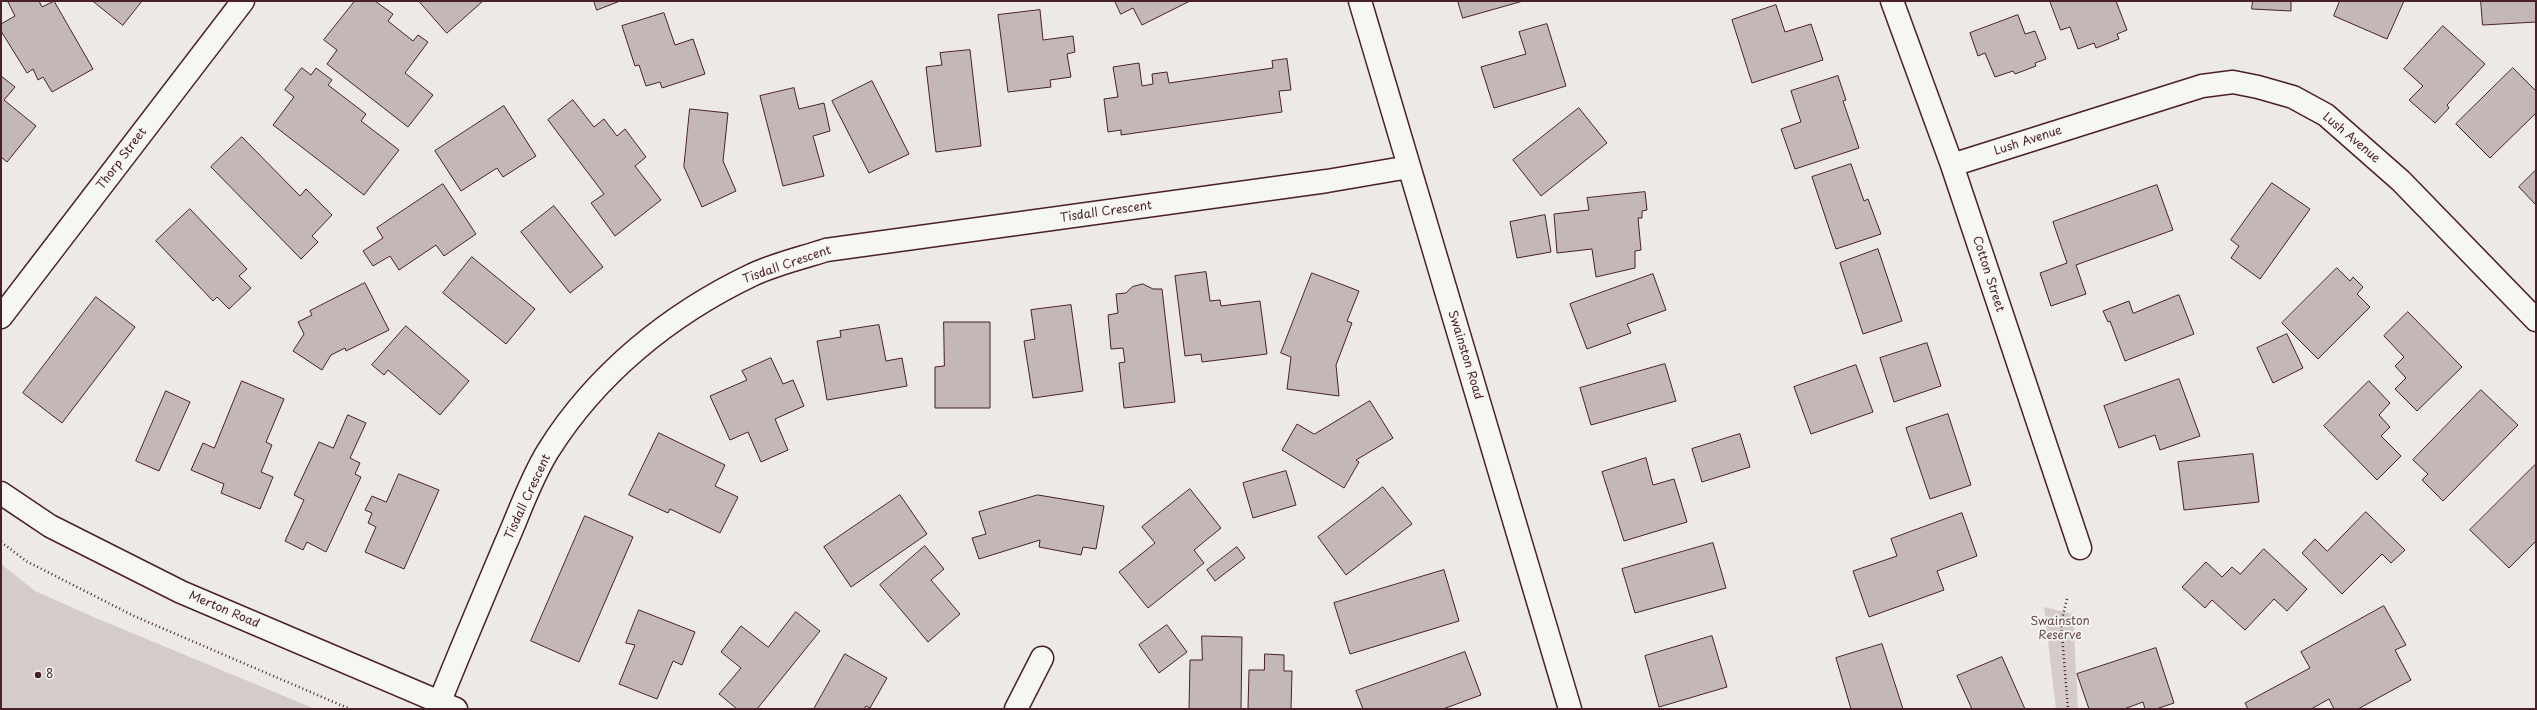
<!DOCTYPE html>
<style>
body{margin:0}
#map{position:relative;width:2537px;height:710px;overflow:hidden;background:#ece9e6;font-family:"Playpen Sans",sans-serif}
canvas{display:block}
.frame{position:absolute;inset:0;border:2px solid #4a1f2b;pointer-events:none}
</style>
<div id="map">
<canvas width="2537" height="710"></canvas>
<div class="frame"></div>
</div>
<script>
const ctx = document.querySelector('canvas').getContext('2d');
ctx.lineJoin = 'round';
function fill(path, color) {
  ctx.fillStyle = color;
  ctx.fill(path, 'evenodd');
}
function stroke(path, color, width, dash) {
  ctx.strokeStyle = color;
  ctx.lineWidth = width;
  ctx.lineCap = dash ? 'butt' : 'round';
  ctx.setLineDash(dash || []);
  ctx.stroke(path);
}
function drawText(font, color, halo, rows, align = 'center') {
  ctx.font = font + ' "Playpen Sans",sans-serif';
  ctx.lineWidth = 3.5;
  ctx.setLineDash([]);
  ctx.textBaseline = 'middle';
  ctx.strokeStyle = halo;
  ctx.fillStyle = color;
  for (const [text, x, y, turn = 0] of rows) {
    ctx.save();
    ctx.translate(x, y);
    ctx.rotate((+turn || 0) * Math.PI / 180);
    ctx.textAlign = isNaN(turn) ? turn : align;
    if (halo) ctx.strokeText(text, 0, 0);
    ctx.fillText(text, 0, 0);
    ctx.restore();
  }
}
const green = new Path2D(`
 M1 564 35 591 91 616 315 709H1Z
 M2044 607 2073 614 2078 709H2056Z`);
const building = new Path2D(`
 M11 1H39L42 7 54 1 93 69 52 92 43 77 38 80 33 69 27 73 1 31V24L15 16 8 2Z
 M93 1H142L123 25Z
 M355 1H375L393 14 388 21 413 41 418 35 428 42 405 73 433 95 408 127 327 64 337 50 324 40Z
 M419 1H483L447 33Z
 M594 1H620L597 10Z
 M1115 1H1190L1142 25 1133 8 1121 14Z
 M1458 1H1523L1463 18Z
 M2050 1H2116L2127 30 2117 34 2119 39 2096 48 2094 43 2078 49 2070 27 2061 30Z
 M2253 1H2291V11L2252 9Z
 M2340 1H2404L2387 39 2334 16Z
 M2481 1H2536V22L2483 25Z
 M1776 5 1785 32 1811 24 1823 60 1752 83 1732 20Z
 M1040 10 1043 40 1073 36 1075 52 1067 54 1071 77 1050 80 1051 87 1008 92 998 15Z
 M664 13 675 45 693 39 705 74 662 88 660 82 646 86 639 65 635 66 622 26Z
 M2018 15 2025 34 2035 31 2046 59 2035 63 2036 66 2015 74 2013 71 1995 77 1985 53 1978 56 1970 33Z
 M1547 24 1566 86 1494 108 1481 67 1526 54 1519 32Z
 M2443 26 2485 64 2447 105 2449 108 2435 123 2409 100 2423 86 2404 69Z
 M970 50 981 146 936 152 926 67 942 65 940 53Z
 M1287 59 1291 90 1279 91 1282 112 1121 135V130L1108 132 1104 99 1118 97 1113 67 1139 63 1142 86 1153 84 1152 74 1167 72 1169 83 1273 68 1272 61Z
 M302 68 311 75 316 68 332 80 328 85 366 114 361 121 399 150 364 195 273 125 294 97 285 90Z
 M2513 68 2536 91V113L2490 158 2456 124Z
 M1 76 15 87 4 100 36 126 7 162 1 157Z
 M1838 76 1846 100 1843 101 1859 148 1795 169 1781 129 1801 122 1791 91Z
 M872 81 909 154 869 173 832 101Z
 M794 88 799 109 824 103 830 131 813 136 824 176 783 186 760 96Z
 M573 100 594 127 604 119 617 136 625 129 646 157 635 166 661 200 615 236 591 203 604 194 548 120Z
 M504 106 536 156 503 177 497 168 461 191 435 151Z
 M1579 108 1607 143 1541 196 1513 160Z
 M690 109 728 113 723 161 736 191 702 207 684 167Z
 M242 137 300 196 306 189 332 215 312 236 318 242 301 259 211 167Z
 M1851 164 1864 201 1868 199 1881 234 1836 249 1812 177Z
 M2536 170V205L2519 187Z
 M2272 183 2310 209 2260 279 2231 258 2239 246 2231 240Z
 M443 184 476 234 444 256 436 245 399 270 390 256 373 266 363 251 383 238 377 228Z
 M2157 185 2173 230 2076 265 2086 294 2051 306 2040 273 2067 263 2053 222Z
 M1645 192 1647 210 1642 211V218H1638L1641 250 1635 251V268L1596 277 1592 249 1557 253 1554 214 1589 210 1587 198Z
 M554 206 603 267 570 293 521 232Z
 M190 209 247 269 239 276 251 288 229 309 217 297 213 301 156 241Z
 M1545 215 1551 252 1517 258 1510 222Z
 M1878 249 1902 321 1863 334 1840 263Z
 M472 257 535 309 506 344 443 293Z
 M2337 268 2350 281 2353 277 2363 287 2357 294 2370 307 2318 359 2282 323Z
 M1206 272 1210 301 1220 300 1221 306 1260 301 1267 354 1202 362 1201 354 1185 356 1175 276Z
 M1312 273 1359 291 1347 321 1352 323 1336 365 1339 396 1287 389 1291 357 1281 353Z
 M1653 274 1666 310 1627 324 1631 333 1587 349 1570 304Z
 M365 283 389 330 346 351 345 348 331 355 322 370 293 351 304 334 298 322 312 315 310 311Z
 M1143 284 1153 289H1162L1175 402 1124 408 1119 363 1125 362 1123 348 1111 349 1108 315 1118 313 1116 294 1126 293 1132 287Z
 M2179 295 2194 334 2125 361 2110 321 2108 322 2103 311 2129 301 2133 313Z
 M96 297 135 327 62 423 23 393Z
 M1071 305 1083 391 1033 398 1024 341 1035 339 1031 310Z
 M2408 312 2462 367 2417 411 2395 389 2406 378 2395 366 2404 357 2384 336Z
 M944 322H990V408H935V367L944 366Z
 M879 325 886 361 902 358 907 386 827 400 817 341 841 337 840 331Z
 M406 326 469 381 440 415 388 370 384 375 372 365Z
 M2287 334 2303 368 2273 383 2257 348Z
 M1927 343 1941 386 1894 402 1880 358Z
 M771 358 783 384 793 380 804 406 775 419 788 450 761 462 748 432 730 440 710 396 747 380 742 371Z
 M1665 364 1676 401 1591 425 1580 388Z
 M1856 365 1873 412 1811 434 1794 387Z
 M2179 379 2200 436 2160 450 2155 435 2119 448 2104 406Z
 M242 381 284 399 266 442 272 445 261 472 273 477 260 509 221 493 224 484 191 470 203 443 214 448Z
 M2369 381 2390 403 2379 415 2390 427 2381 436 2401 456 2377 480 2324 426Z
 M2481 390 2518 425 2443 501 2422 480 2428 474 2413 460Z
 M166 391 190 402 159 471 136 461Z
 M1370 401 1393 438 1356 460 1359 462 1344 488 1282 450 1297 424 1314 434Z
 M1948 414 1971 485 1930 499 1906 428Z
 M348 415 366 423 350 458 360 463 355 474 361 477 326 552 307 542 303 550 285 541 304 500 294 495 319 442 333 448Z
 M659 433 725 465 715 486 738 497 720 533 670 509 668 513 629 495Z
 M1740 434 1750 467 1702 482 1692 449Z
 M2253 454 2259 502 2184 510 2178 462Z
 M1646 458 1653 485 1674 479 1687 522 1624 541 1602 472Z
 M2536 464V541L2509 568 2470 530Z
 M1286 471 1296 505 1253 518 1243 483Z
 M399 474 439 490 404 569 365 552 376 527 368 523 372 513 365 510 372 496 386 502Z
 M1383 487 1412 524 1346 575 1318 537Z
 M1190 489 1221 528 1194 550 1204 563 1148 608 1119 572 1155 543 1142 527Z
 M900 495 927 534 851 587 824 547Z
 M1038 495 1104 506 1096 549 1083 547 1081 555 1039 547 1040 540 979 559 972 538 986 534 979 512Z
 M2366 512 2405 550 2391 563 2382 554 2342 594 2302 553 2315 539 2327 551Z
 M1962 513 1977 556 1937 571 1944 590 1869 617 1853 571 1897 556 1891 539Z
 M585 516 633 537 579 662 531 641Z
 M1713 543 1726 588 1635 613 1622 569Z
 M925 546 944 569 931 580 960 614 928 642 880 585Z
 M1237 547 1245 558 1215 581 1207 570Z
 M2264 549 2307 589 2287 611 2274 599 2245 630 2212 600 2205 608 2182 587 2206 562 2222 577 2232 567 2240 574Z
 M1444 570 1459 621 1350 654 1334 603Z
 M2384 606 2406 645 2395 650 2411 680 2358 709H2334L2329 699 2311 709H2248L2245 703 2310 668 2301 652Z
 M639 610 695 632 682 665 673 661 657 699 619 684 635 645 626 643Z
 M796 612 820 631 757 709H737L719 694 741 668 721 652 741 626 768 647Z
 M1167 625 1187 652 1159 673 1139 645Z
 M1202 636 1242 637 1241 709H1189L1190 660H1202Z
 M1712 636 1727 687 1659 707 1645 656Z
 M1882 644 1903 709H1851L1836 658Z
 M2156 648 2174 703 2156 709H2145L2143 702 2124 709H2089L2077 674Z
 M1465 652 1481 695 1443 709H1363L1356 691Z
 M845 654 887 678 870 708 866 706 864 709H814Z
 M1265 654 1284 655V671H1292L1291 709H1248L1249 670H1264Z
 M2002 657 2025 709H1972L1957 676Z`);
const path = new Path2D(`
 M1 542 26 561 134 616 350 709
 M2067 599 2061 623 2068 709`);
const minor = new Path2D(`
 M1360 1 1570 709
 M1892 1 1952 165 2080 548
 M1952 165 2202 86 2233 82 2258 87 2293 97 2326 115 2401 181 2536 320
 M1 317 243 1
 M440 701C461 649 483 597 505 545 519 514 530 480 548 451 596 374 670 314 752 275 775 264 802 258 826 250L1327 181 1409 167
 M1016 709 1042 658`);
const secondary = new Path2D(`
 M1 493 50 526 181 592 456 709`);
const markers = [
 [38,675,4,"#4a1f2b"]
];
const streetNames = [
 ["Lush Avenue",2351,138,40],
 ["Lush Avenue",2028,141,-18],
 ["Thorp Street",122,159,-53],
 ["Tisdall Crescent",1106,212,-8],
 ["Tisdall Crescent",787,265,-19],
 ["Cotton Street",1988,274,72],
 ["Swainston Road",1465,355,73],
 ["Tisdall Crescent",528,497,-65],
 ["Merton Road",224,610,23]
];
const parkNames = [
 ["Swainston",2060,622],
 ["Reserve",2060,636]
];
const poiNames = [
 ["8",46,675]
];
fill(green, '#d4cbca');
fill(building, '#c4b7b7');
stroke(building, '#4a1f2b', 1);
stroke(minor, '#4a1f2b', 25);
stroke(secondary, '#4a1f2b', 25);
stroke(path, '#4a1f2b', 2.5, [1, 3]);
stroke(minor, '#f6f6f2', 22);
stroke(secondary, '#f6f6f2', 22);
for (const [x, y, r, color] of markers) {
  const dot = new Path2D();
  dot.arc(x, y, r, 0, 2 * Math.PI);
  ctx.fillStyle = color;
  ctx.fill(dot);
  stroke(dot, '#f6f6f2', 1.5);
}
drawText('12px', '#4a1f2b', '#f6f6f2', streetNames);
drawText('12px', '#6c4a53', '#f6f6f2', parkNames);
drawText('12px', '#4a1f2b', '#f6f6f2', poiNames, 'left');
</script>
